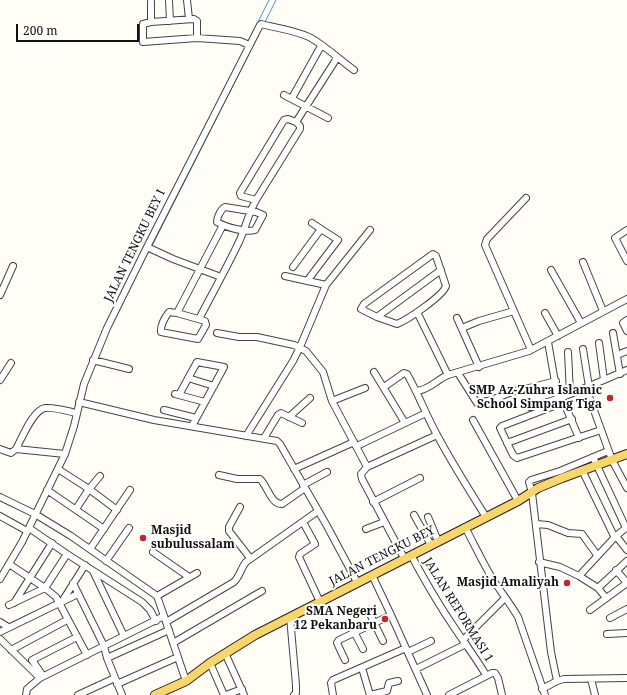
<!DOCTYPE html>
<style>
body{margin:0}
#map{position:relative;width:627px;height:695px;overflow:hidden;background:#fffdf5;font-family:"Noto Serif",serif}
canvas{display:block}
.scale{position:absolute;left:16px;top:24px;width:123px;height:18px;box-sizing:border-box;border:2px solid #111;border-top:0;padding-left:5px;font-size:12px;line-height:14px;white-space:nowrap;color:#111;-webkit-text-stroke:3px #fff;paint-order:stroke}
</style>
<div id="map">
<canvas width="627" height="695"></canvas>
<div class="scale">200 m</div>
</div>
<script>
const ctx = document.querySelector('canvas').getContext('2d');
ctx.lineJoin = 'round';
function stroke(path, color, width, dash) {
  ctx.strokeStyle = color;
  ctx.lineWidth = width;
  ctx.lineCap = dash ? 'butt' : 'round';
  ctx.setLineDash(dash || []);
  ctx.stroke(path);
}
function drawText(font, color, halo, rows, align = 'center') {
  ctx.font = font + ' "Noto Serif",serif';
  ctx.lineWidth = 4;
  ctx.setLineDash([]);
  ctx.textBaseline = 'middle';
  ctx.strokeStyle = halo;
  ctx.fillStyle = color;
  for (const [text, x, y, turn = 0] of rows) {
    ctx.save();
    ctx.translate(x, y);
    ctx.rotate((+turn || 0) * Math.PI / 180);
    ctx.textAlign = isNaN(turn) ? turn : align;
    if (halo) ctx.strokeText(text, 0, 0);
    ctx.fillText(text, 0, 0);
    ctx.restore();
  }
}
const stream = new Path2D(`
 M265 22 276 0
 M257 24 269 0
 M152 246 261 30`);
const minor = new Path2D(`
 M169 0 170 21
 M187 0 189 19
 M151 2V22
 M197 38 143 42V24L151 22 194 19 197 21V38L240 41 249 45
 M284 95 328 118
 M292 98 321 46
 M526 198 487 239 485 245 531 350
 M256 200 241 196 240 193 284 120 288 119 296 122 337 58
 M225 207 256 212 263 215 255 230C246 233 225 227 217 222 217 217 221 209 225 207Z
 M312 223 321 229
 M627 230 615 238 627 261
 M147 247 173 259 221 277
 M433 254 436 256 446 286C443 296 407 320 397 324L377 317 361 309 364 304Z
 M583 262 603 311
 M293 267 321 229 338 240 307 281
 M551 270 581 323
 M326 285 370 230
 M0 295 13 266
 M169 312 177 313 205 321 206 325 198 339 161 332C160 326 165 317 169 312Z
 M417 312 448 375
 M177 313 223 225
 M545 313 558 336
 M377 317 441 270
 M457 318 479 367
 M199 319C212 294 226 269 238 244 245 230 248 214 256 200L300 129V126L296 122
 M627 320 623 323 627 331
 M462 328 479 321 514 311
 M217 333 239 337H257L294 345 306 351 323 372 332 401 367 467 361 474 362 479 404 558
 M613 333 620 374
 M548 342 558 399
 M583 349 589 387
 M568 352 570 394
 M617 355 627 351
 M93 360 129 369
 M374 372 405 423
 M458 373 477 403 488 401 518 390
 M188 378 214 386
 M0 380 11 363
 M604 380 627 370
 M384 387 404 373 407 374C418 393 426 415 437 435 452 463 469 490 486 517
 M586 388 612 460 627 488
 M525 389 556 381
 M417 391C431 389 436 380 448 375L529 351 627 299
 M175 394 205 402
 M179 395 197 362 224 367 192 426
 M332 401 365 388
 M79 402 154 420 277 441 280 444 327 526 357 582
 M530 407 558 399 604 380 599 343
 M164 410 196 418
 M289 417 310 398
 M473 420 518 501
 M246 436 293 361 300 347 326 285 285 276
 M264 438 278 415 281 413 302 423
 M579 438 565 405 562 403 502 426 500 428 513 455 517 458 601 430
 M507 443 572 419
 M357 446 426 413
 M0 449 11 453 16 449 65 454
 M16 449C22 438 33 410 45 408 55 407 67 411 76 413
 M593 457 626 528
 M367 467 437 435
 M58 469 89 489 117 510
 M294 469 354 442
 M582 470 614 536H616L627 550
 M219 475 237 479H260C267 485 271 505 282 504L305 488
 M303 485 327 472
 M47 490 104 529
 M0 497 35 514 71 536 157 596
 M373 502 420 478
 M240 507 229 527V531L250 558
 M76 509 89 489 100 476
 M414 515 431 545
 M0 516 27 531
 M428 517 438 541
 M303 522 315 544 300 554 299 557 320 602
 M536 524 548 525 568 533 582 534 597 555
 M465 527C474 544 482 561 492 578 500 591 510 603 518 617L545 695
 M29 528 67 554 142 602 150 610 156 621
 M366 529 384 522
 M90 549 130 490
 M153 552 189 577
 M411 555C424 579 437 602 452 624 463 641 476 658 486 675
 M106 561 129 528
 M539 562 560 567 579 576 616 536 627 527
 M9 564 45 588 56 597 87 655
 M616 570 627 583
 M93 571 124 636
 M372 575 391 615 427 695
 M579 576 598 588 606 598
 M0 579 22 542 65 454 74 426 84 384 107 328 147 247 260 25 261 24C276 28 294 30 309 37 323 44 340 60 354 70
 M73 583 104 646 107 658 122 695
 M598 588 627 561
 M63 600 85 565
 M14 603 52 543
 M9 605 45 588 67 554
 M368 610 383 641
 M590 610 627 583
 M164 616 157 596 197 573
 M290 617 296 685V693L294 695
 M610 618 627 609
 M0 622 8 627
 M166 622 234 582C240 576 241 568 246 562L318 511
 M349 622 363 649
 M0 632 78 594
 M607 634 627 633
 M0 639 40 678 27 689 26 695
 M463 640 505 598
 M173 643 262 591
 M11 650 67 620
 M408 652 431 641
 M225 653 244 695
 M107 658 169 630
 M345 660 337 643 339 640 391 615
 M210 663 224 695
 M362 668 370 695
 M416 669 466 644
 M43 676 32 660 77 637
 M40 678 164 616 186 681
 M591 679 595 695
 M557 681 551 652 532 493 529 482 531 480 560 471 608 451
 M117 684 178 657
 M542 689 557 681 564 679 627 678
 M78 695 115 678
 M226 695 242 689
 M333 695 331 683 333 680 406 648
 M370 695 387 691 389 683 398 681
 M449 695 492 673H495L498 678 502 695`);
const major = new Path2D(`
 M155 695 186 681 210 663 255 635 518 501 538 488 562 478 627 454`);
const markers = [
 [610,398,4,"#c4262e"],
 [143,538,4,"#c4262e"],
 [567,583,4,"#c4262e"],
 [385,619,4,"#c4262e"]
];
const streetNames = [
 ["JALAN TENGKU BEY I",135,246,-64],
 ["JALAN TENGKU BEY",382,556,-27],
 ["JALAN REFORMASI 1",458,610,58]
];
const poiNames = [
 ["SMP Az-Zuhra Islamic",602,391],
 ["School Simpang Tiga",602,405],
 ["Masjid",151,531,"left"],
 ["subulussalam",151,545,"left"],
 ["Masjid Amaliyah",559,583],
 ["SMA Negeri",377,612],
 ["12 Pekanbaru",377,626]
];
stroke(stream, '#3f96cf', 1);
stroke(minor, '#444', 8);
stroke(major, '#222', 10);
stroke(minor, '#fff', 6);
stroke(major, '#f9d66b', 8);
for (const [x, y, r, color] of markers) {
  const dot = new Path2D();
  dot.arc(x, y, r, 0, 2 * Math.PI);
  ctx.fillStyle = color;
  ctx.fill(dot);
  stroke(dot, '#fff', 1.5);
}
drawText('12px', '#111', '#fff', streetNames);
drawText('bold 12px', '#111', '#fff', poiNames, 'right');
</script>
